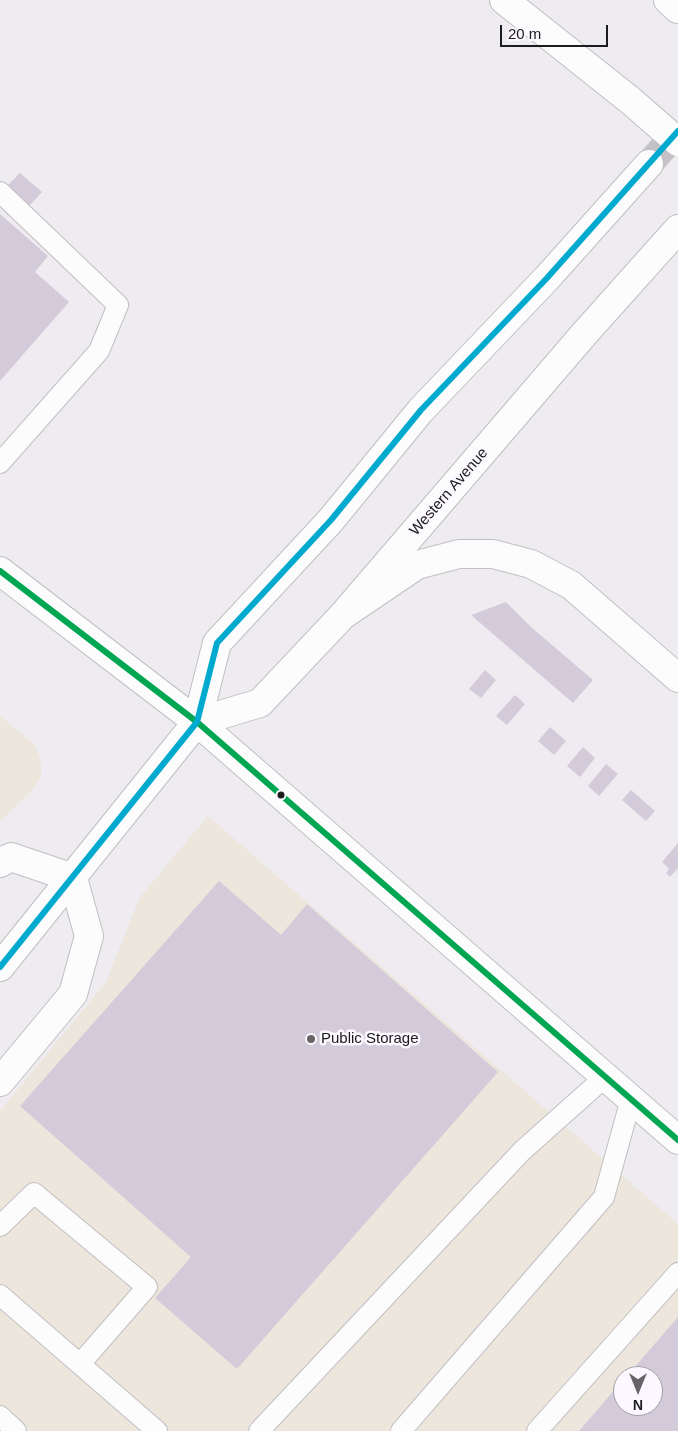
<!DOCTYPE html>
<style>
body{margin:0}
#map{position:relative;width:678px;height:1431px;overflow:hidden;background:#eeecf0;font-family:Helvetica,sans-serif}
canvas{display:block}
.north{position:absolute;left:613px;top:1366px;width:50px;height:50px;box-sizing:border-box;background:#fcf8ff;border:1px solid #a2a0a5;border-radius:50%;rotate:180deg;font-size:14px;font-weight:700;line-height:20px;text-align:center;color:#1c1b1d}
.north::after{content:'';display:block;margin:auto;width:18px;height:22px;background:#666467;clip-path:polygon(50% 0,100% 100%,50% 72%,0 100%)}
.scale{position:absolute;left:500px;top:25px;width:108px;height:22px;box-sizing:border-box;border:2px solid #1c1b1d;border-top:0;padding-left:6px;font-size:15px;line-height:18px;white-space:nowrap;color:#1c1b1d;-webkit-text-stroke:4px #fcf8ff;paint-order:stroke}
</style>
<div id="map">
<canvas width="678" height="1431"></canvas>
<div class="north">N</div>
<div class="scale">20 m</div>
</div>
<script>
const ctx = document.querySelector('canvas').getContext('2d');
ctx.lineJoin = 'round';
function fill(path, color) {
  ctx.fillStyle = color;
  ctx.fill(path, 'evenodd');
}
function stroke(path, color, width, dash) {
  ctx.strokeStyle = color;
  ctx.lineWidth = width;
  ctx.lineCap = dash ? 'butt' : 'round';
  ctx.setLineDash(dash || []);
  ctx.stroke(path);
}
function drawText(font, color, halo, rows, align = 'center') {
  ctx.font = font + ' Helvetica,sans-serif';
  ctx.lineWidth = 5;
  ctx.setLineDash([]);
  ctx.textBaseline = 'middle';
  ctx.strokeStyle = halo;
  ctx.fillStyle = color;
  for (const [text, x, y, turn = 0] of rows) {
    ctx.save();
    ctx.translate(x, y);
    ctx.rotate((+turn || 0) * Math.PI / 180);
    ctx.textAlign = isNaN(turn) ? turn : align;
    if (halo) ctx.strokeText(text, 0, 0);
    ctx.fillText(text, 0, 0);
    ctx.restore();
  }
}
const industrial = new Path2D(`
 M0 716 35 745 41 762V778L29 794 0 822Z
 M208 816 678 1224V1431H0V1111L106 982 140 897ZM623 1376H653V1406H623Z`);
const building = new Path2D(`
 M20 173 42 192 29 206 7 186Z
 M0 214 48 256 35 272 69 302 0 381Z
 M506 602 531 627 593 680 573 703 471 615Z
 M485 670 496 680 481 698 469 689Z
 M515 695 525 704 507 725 496 716Z
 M550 727 566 741 554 755 538 741Z
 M583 747 595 758 580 777 567 766Z
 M606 764 618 774 599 796 588 786Z
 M631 790 655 811 646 821 622 800Z
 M678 843V868L670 877 666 873 669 869 662 862Z
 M219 881 281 935 307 904 498 1072 237 1369 155 1298 191 1257 20 1106Z
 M678 1317V1431H579L623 1380V1406H653V1376H627Z`);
const secondaryTunnel = new Path2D(`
 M649 164 678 131`);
const lane = new Path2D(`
 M0 192 118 305 99 351 0 463
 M0 1226 34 1193 147 1287 80 1364
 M0 1295 157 1431
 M0 1416 16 1431
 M259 1431 522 1151 605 1077
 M401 1431 604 1197 631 1099
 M537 1431 678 1273`);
const street = new Path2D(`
 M0 863 11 857 73 878 89 936 73 994 0 1082`);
const secondary = new Path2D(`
 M0 571 197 722 678 1140
 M197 722 260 703 343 615 585 333 678 229
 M0 967 197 722 217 643 331 520 421 410 547 278 649 164`);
const highway = new Path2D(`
 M504 0 631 101
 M668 0 678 9
 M343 615 417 565 459 554H493L531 564 571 585 678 678`);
const highwayBridge = new Path2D(`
 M631 101 678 142`);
const bus1 = new Path2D(`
 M0 571 197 722 678 1140`);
const bus2 = new Path2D(`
 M0 967 197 722 217 643 331 520 421 410 547 278 678 131`);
const markers = [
 [281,795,4.5,"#1c1b1d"],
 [311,1039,5,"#666467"]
];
const streetNames = [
 ["Western Avenue",449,492,-49]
];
const poiNames = [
 ["Public Storage",321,1039]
];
fill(industrial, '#ece6dd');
fill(building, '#d4cbda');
stroke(secondaryTunnel, '#c4c2c6', 28, [28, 14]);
stroke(lane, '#c1bfc2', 22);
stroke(street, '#c1bfc2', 30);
stroke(secondary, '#c1bfc2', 30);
stroke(highway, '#c1bfc2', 30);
stroke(lane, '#fcfcfd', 20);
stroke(street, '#fcfcfd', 28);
stroke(secondary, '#fcfcfd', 28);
stroke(highway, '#fcfcfd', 28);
stroke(highwayBridge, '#c1bfc2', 30, []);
stroke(highwayBridge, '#fcfcfd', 28);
stroke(bus1, '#00a651', 6);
stroke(bus2, '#00a9ce', 6);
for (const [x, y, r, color] of markers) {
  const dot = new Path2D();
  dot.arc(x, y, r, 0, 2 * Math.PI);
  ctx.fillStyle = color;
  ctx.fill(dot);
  stroke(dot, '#fcf8ff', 2);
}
drawText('15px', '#1c1b1d', '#fcf8ff', streetNames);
drawText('15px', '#1c1b1d', '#fcf8ff', poiNames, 'left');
</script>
